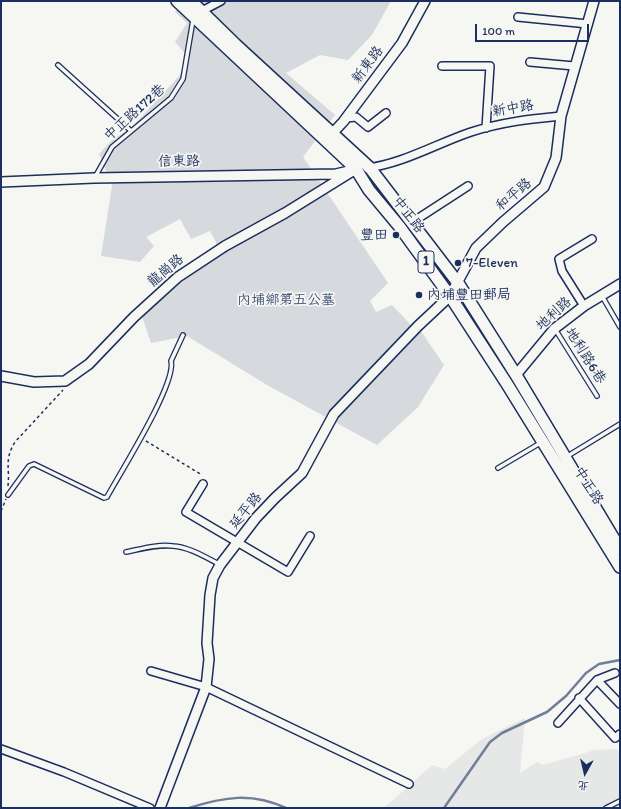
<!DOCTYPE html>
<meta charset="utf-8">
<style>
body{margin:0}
#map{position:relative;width:621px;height:809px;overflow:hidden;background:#f6f6f2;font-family:Itim,"LXGW WenKai TC",sans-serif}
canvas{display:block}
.frame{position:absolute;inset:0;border:2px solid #1b2f5e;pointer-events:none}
.north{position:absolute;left:565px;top:753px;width:40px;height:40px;-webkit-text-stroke:3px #f6f6f2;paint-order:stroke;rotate:188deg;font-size:11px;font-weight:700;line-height:16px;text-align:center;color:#1b2f5e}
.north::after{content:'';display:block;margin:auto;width:14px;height:18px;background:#1b2f5e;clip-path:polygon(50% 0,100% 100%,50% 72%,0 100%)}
.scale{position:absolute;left:475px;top:24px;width:114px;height:18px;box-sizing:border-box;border:2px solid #1b2f5e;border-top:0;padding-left:5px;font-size:12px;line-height:14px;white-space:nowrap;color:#1b2f5e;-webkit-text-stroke:3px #f6f6f2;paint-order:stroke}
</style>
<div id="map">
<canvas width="621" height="809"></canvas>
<div class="frame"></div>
<div class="north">北</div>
<div class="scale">100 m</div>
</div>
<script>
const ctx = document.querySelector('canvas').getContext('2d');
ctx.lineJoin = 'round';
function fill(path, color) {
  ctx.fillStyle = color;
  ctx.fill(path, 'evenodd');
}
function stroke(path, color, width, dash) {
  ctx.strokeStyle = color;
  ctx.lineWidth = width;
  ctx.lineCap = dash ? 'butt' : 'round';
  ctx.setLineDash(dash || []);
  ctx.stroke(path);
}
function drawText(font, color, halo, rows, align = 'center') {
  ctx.font = font + ' Itim,"LXGW WenKai TC",sans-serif';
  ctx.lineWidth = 3.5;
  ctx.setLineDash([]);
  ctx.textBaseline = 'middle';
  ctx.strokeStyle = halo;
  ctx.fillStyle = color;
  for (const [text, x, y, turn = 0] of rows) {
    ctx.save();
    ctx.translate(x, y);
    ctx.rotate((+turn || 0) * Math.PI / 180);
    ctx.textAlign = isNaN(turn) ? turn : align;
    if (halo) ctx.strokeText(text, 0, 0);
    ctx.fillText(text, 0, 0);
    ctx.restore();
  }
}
const built = new Path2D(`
 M525 718 520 773 537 762 543 765 595 750 616 749 620 752V808H384L432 765 445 769 482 739Z`);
const green = new Path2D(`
 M184 1H391L372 35 348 60 320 55 286 73 335 115 303 157 388 283 370 301 376 312 392 305 411 325 414 321 444 365 418 407 377 445 267 385 187 336 151 343 142 316 218 252 216 242 210 231 191 239 180 219 146 237 154 246 140 262 101 256 112 186 99 154 112 140 132 127 180 75 190 59 175 42 187 23 175 12Z`);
const stream = new Path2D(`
 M189 808C224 797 251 792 286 808
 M444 808 490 742 502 733 547 712 566 696 586 673 599 664 620 660`);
const path = new Path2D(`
 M146 441 202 475
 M8 486C10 467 4 460 15 442L63 390
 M1 511 6 499`);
const service = new Path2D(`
 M58 65 130 130
 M95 177 112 147 171 98 183 79 193 20
 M602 296 620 327
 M555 329 597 396
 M566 457 620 424
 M498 468 542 442
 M8 495 29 466 34 464 104 498 107 497C120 473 177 383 171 361L183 335
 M126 552C141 549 157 544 173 546 189 547 205 557 219 564
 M606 808 620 801`);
const minor = new Path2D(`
 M198 13 221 1
 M518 17 588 24
 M530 62 574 66
 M442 66H490L486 128
 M346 118 356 117 368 127 386 113
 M367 168C402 164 438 143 471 132 502 122 530 119 561 116
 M411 223 468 186
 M584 306 562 271 559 259 592 239
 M203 484 186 512 288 572 310 536
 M151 671 206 687 409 784
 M597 680 620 704
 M579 698 615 738 620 734
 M558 723 597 680 615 673
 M1 749 64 772 150 808`);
const tertiary = new Path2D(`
 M328 138 343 122 402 43 425 1
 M1 182 94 178 336 174 349 171
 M516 375 554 329 584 306 620 284
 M1 376 34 382 65 381 89 364 134 317 178 277 225 246 285 213 356 169
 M160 808 206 687 209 659 207 643 210 595 213 578 220 565 256 518 275 498 302 473 334 414 418 326 450 296 476 248 503 222 544 187 556 158 561 116 594 1`);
const primary = new Path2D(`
 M177 1 356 169 369 190 399 226 450 296 507 384 620 567
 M191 1 236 45 370 168 458 283 516 375 620 549`);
const markers = [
 [396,235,4,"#1b2f5e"],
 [458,263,4,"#1b2f5e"],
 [419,295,4,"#1b2f5e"]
];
const shields = [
 [426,262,16]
];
const shieldNames = [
 ["1",426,262]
];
const streetNames = [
 ["新東路",368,65,-53],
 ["新中路",513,109,-10],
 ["中正路172巷",135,113,-42],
 ["信東路",179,162,-1],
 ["和平路",514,195,-40],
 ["中正路",408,215,52],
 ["龍崗路",166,271,-40],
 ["地利路",554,314,-42],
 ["地利路6巷",585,356,58],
 ["中正路",588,486,58],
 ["延平路",246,511,-51]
];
const poiNames = [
 ["豐田",388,235,"right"],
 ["7-Eleven",466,263],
 ["內埔豐田郵局",427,295]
];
const parkNames = [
 ["內埔鄉第五公墓",286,300]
];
fill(built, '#e6e7e7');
fill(green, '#d6d9dd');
stroke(stream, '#717e99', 2.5);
stroke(service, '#1b2f5e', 6);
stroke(minor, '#1b2f5e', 10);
stroke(tertiary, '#1b2f5e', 12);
stroke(primary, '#1b2f5e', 14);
stroke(path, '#1b2f5e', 1.5, [3, 3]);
stroke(service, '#f6f6f2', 3.5);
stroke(minor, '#f6f6f2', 7);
stroke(tertiary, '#f6f6f2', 9);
stroke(primary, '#f6f6f2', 11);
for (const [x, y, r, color] of markers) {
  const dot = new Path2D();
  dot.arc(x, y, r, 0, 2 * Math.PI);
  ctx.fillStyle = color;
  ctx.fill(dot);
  stroke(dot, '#f6f6f2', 1.5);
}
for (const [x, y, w] of shields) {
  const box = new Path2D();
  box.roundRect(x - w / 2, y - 11, w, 22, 3);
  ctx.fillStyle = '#f6f6f2';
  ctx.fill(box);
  stroke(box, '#1b2f5e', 1);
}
drawText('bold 13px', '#1b2f5e', null, shieldNames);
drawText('14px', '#1b2f5e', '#f6f6f2', streetNames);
drawText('14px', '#1b2f5e', '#f6f6f2', poiNames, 'left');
drawText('14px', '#405177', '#f6f6f2', parkNames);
</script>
